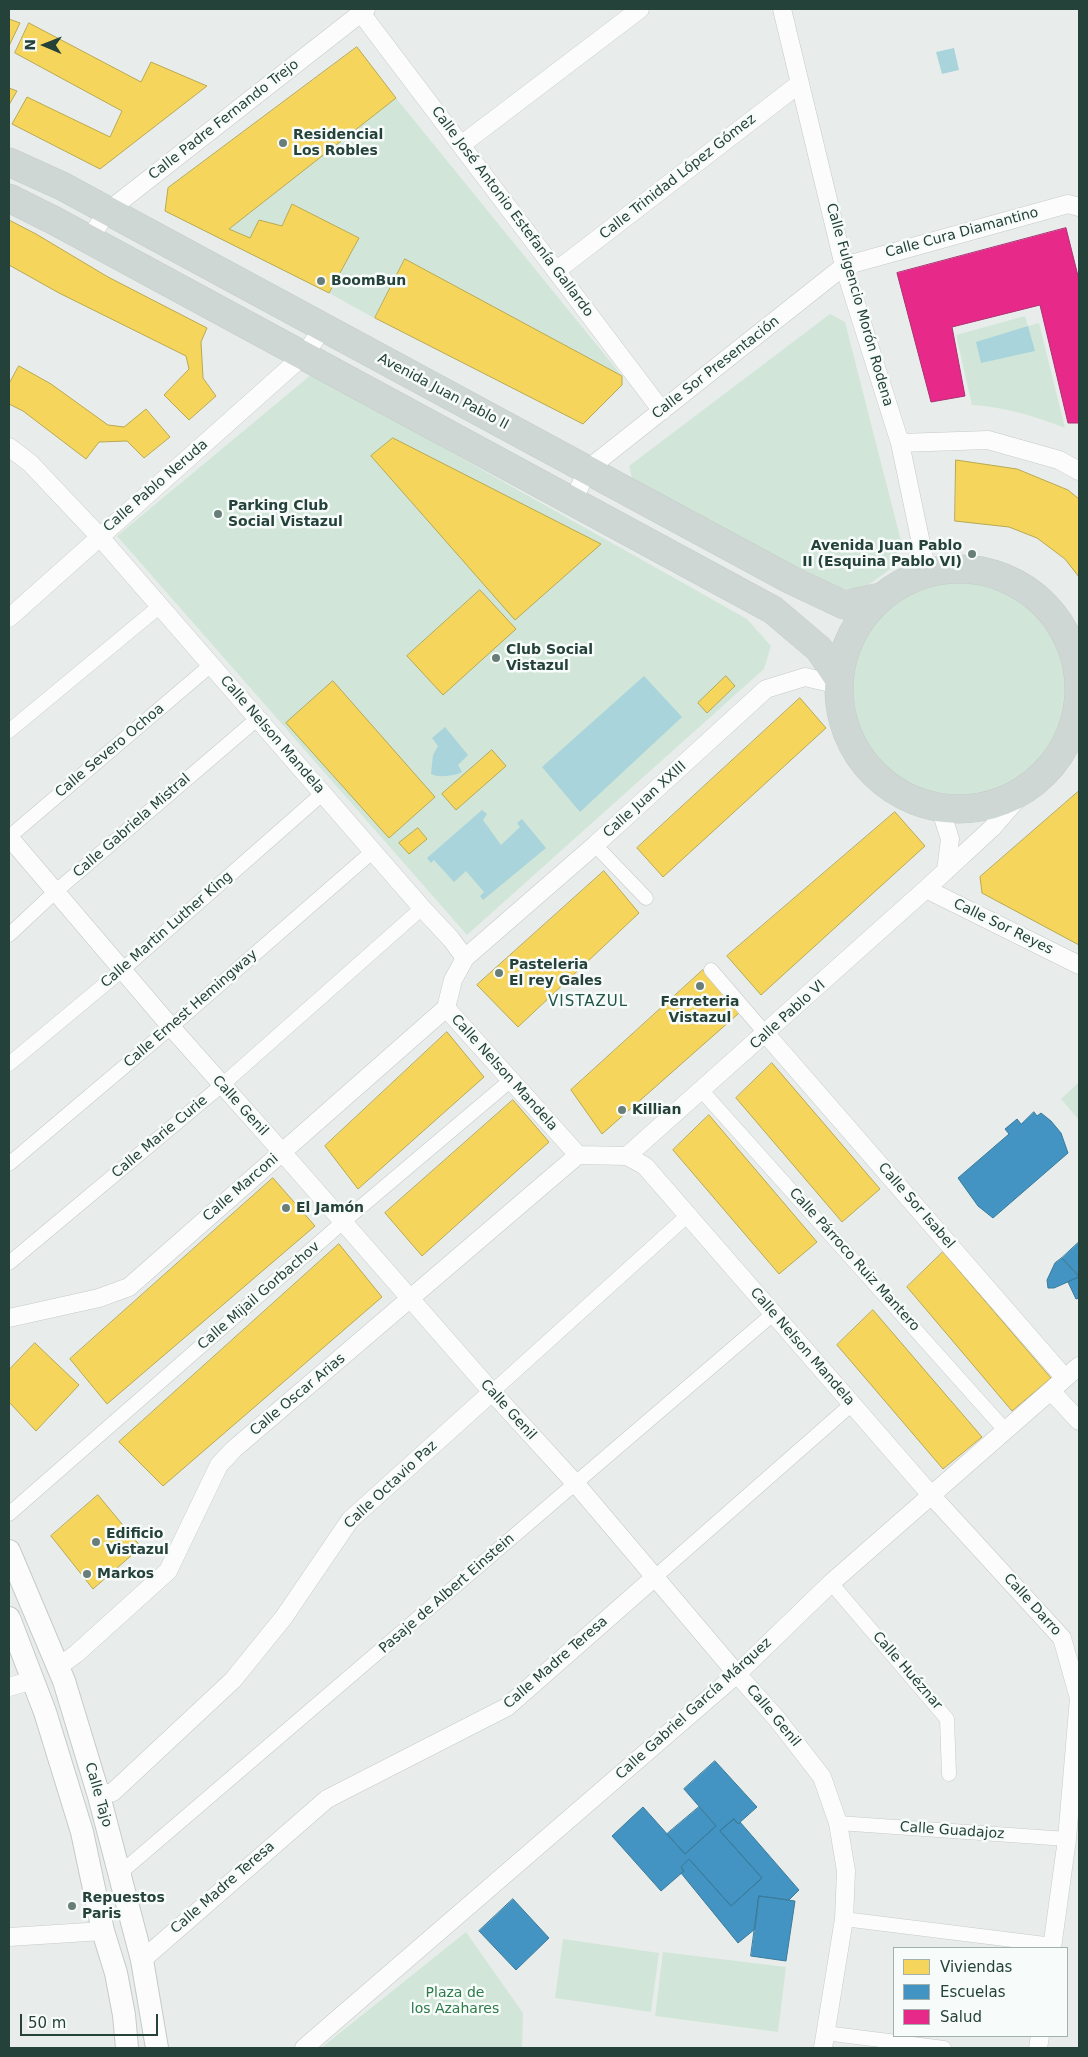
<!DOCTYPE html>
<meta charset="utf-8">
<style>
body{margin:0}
#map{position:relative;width:1088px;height:2057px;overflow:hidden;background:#e8edeb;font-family:"DejaVu Sans",sans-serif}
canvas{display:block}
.frame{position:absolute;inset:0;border:10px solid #24423a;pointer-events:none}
.legend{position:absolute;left:893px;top:1947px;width:175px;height:90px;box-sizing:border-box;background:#f7fbf9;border:1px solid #a3b1ad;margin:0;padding:6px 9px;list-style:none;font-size:15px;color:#24423a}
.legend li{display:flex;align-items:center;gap:10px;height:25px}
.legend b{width:25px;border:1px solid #a3b1ad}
.north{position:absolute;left:20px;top:20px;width:50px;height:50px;-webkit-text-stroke:4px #f7fbf9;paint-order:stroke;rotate:271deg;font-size:14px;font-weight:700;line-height:20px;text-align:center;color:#24423a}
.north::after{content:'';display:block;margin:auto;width:18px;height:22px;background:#24423a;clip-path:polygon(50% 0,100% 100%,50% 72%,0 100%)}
.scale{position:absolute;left:20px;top:2014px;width:138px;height:22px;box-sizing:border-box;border:2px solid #24423a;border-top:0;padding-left:6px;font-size:15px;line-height:18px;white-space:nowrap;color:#24423a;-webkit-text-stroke:4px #f7fbf9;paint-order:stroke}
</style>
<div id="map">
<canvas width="1088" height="2057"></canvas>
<div class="frame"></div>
<ul class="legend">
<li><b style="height:14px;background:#f6d55c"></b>Viviendas</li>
<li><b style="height:14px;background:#4393c3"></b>Escuelas</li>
<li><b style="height:14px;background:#e7298a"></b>Salud</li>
</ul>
<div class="north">N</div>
<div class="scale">50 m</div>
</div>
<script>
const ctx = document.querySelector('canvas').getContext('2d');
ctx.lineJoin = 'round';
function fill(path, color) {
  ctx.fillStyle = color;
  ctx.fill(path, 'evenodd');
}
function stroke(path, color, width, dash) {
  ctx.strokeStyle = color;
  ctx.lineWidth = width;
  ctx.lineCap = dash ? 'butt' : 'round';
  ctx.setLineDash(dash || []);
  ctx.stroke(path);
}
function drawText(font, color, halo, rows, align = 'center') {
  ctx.font = font + ' "DejaVu Sans",sans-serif';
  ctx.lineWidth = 5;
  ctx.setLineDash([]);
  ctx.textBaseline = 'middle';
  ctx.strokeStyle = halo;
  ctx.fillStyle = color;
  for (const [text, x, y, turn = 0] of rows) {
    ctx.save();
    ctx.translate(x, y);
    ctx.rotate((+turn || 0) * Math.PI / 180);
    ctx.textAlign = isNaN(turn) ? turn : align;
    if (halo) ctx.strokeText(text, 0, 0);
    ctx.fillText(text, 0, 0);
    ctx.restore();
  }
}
const green = new Path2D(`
 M396 98 622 376 405 259 374 318 329 293 359 238 292 204 282 226 259 220 250 238 229 229Z
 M830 314 845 322 902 545 889 570 864 588 842 589 823 583 633 482 629 466Z
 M1025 316 1028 326 1039 323 1065 428C1035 416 1004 407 972 405L956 335Z
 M312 374 747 619 771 646 764 669 467 935 117 536Z
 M840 687a119 119 0 1 1 238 0a119 119 0 1 1-238 0Z
 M1079 1082V1120L1061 1099Z
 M466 1932 523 2013 522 2048H321Z
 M563 1939 659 1953 651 2012 555 1998Z
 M663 1952 786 1967 778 2032 655 2016Z`);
const water = new Path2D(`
 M954 48 959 70 942 74 936 52Z
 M1028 326 1035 351 981 363 976 342Z
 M644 676 682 717 580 812 542 767Z
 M445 727 468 755 458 765 462 772C454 776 439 778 431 774L433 755 438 746 432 738Z
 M482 810 487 814 483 820 501 845 520 827 517 823 522 819 546 848 483 900 480 896 484 892 466 871 454 882 434 860 431 863 427 858Z`);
const homes = new Path2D(`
 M9 19 20 23 9 46Z
 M29 23 141 82 151 62 207 86 100 169 12 124 27 97 110 137 122 111 15 53Z
 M357 47 396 98 229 229 250 238 259 220 282 226 292 204 359 238 329 293 165 211 168 188Z
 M9 88 17 91 9 105Z
 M9 220 36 234 108 277 207 328 201 342 203 378 216 396 189 420 164 395 189 369 186 356 59 293 9 265Z
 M405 259 622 376V385L583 424 375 318Z
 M19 366 51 384 108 425 124 427 146 409 170 437 144 458 127 441 99 442 86 459 23 411 9 404V384Z
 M393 438 601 544 515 620 371 456Z
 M956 460 1017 469 1068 490 1079 499V577L1065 559 1037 538 1009 527 955 521Z
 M480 590 516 629 443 695 407 656Z
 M726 676 735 686 707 713 698 703Z
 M333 681 435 797 389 838 286 723Z
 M800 698 826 728 663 877 637 848Z
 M492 750 506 766 456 810 442 794Z
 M1079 791V945L982 893 980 877Z
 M895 812 925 846 761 995 727 956Z
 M418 828 427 839 409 854 399 843Z
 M604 871 639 913 518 1027 477 985Z
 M703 970 739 1013 602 1134 571 1090Z
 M447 1032 484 1077 358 1189 325 1146Z
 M772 1063 880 1189 842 1222 736 1098Z
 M513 1100 549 1142 422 1256 385 1213Z
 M709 1115 817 1242 779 1274 673 1150Z
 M273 1178 315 1226 107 1404 70 1359Z
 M339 1244 382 1297 163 1486 119 1442Z
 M943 1252 1051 1378 1012 1411 907 1287Z
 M873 1310 982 1437 943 1469 837 1345Z
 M35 1343 79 1385 36 1431 9 1402V1370Z
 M98 1495 141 1547 93 1589 51 1536Z`);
const schools = new Path2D(`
 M1034 1112 1037 1116 1041 1113 1051 1121 1061 1133 1068 1153 993 1218 978 1206 958 1178 1009 1134 1005 1129 1017 1119 1021 1124Z
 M1079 1242V1276L1062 1258Z
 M1062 1258 1079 1277 1054 1288H1048L1047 1280 1055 1263Z
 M1079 1277V1298L1076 1299 1068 1282Z
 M715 1761 757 1807 738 1824 734 1819 720 1831 762 1878 731 1906 689 1859 681 1867 684 1871 661 1891 612 1836 643 1807 685 1854 716 1826 684 1789Z
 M699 1807 716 1826 685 1854 667 1834Z
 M734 1819 738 1824 740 1822 799 1890 789 1900 759 1896 755 1929 738 1943 681 1873 684 1871 681 1867 689 1859 731 1906 762 1878 720 1831Z
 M759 1896 795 1901 786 1961 751 1956Z
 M513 1899 549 1938 516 1970 479 1931Z`);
const health = new Path2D(`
 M1066 228 1079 280V423H1068L1040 305 952 327 965 396 931 402 897 273Z`);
const pedestrian = new Path2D(`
 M9 731 160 606
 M9 837 211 665
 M595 845 646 898
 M9 935 55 892 257 719
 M711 970 766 1034
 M9 1064 122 970 322 794
 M702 1091 1005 1430
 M9 1164 171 1027 372 852
 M9 1263 222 1085 422 908
 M492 1392 687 1216
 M9 1514 343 1222 511 1080
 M655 1577 852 1404
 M831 1583 947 1719 949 1774
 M838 1823 1067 1839
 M119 1874 773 1314
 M844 1919 1053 1945
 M825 2033 944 2048`);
const minor = new Path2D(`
 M782 9 844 266 900 443 927 572
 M361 13 662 411
 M461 145 640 9
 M89 239 108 211 366 9
 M556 271 799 84
 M900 443 988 440 1059 460 1079 471
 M9 447 30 463 99 536 422 908 451 939 465 958
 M573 501 588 469 844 266 1068 204 1079 207
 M9 618 304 355 324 327
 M839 685 805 677 766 689 595 845 465 958 453 980 446 1008 578 1155 627 1156 645 1166 931 1495 1062 1638 1079 1698 1067 1839 1052 1948
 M940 808 950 839 946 871
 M9 837 171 1027 282 1152 492 1392 576 1484 737 1674 777 1719 822 1777 838 1823 846 1871 844 1919 823 2048
 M926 889 1079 965
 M766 1034 1065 1378
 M627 1156 926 889 992 828 1025 790
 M9 1318 99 1298 129 1287 446 1008
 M1051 1391 1079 1421
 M58 1667 76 1654 168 1571 219 1465 234 1449 578 1155
 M9 1687 33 1680
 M99 1796 113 1792 233 1680 284 1617 350 1520 492 1392
 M9 1937 103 1931
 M142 1960 327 1799 507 1707 655 1577
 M304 2048 737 1674 831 1583 1079 1366
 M1038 2048 1040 2036`);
const tertiary = new Path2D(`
 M9 1551 64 1681 99 1796 142 1960 157 2048
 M9 1618 45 1712 82 1832 103 1931 116 1973 124 2015 127 2048`);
const primary = new Path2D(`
 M9 162 62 186 791 580 844 605 881 597
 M9 198 55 221 773 610 819 649 839 679
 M839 689a120 120 0 1 1 240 0a120 120 0 1 1-240 0Z`);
const markers = [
 [283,143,5,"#697e78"],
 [321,281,5,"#697e78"],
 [218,514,5,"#697e78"],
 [972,554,5,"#697e78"],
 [496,658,5,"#697e78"],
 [499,973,5,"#697e78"],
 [700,986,5,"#697e78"],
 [622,1110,5,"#697e78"],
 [286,1208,5,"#697e78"],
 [96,1542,5,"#697e78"],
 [87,1574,5,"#697e78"],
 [72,1906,5,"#697e78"]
];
const streetNames = [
 ["Calle Padre Fernando Trejo",224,120,-38],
 ["Calle Trinidad López Gómez",678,177,-38],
 ["Calle José Antonio Estefanía Gallardo",512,212,53],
 ["Calle Cura Diamantino",962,233,-15],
 ["Calle Fulgencio Morón Rodena",859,305,74],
 ["Calle Sor Presentación",716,368,-38],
 ["Avenida Juan Pablo II",443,392,28],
 ["Calle Pablo Neruda",156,486,-41],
 ["Calle Nelson Mandela",272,735,49],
 ["Calle Severo Ochoa",110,751,-40],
 ["Calle Juan XXIII",645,800,-42],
 ["Calle Gabriela Mistral",132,826,-41],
 ["Calle Sor Reyes",1003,927,26],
 ["Calle Martin Luther King",167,930,-41],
 ["Calle Ernest Hemingway",191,1009,-41],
 ["Calle Pablo VI",788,1015,-42],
 ["Calle Nelson Mandela",504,1073,48],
 ["Calle Genil",240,1106,48],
 ["Calle Marie Curie",160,1137,-40],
 ["Calle Marconi",241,1188,-41],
 ["Calle Sor Isabel",916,1206,49],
 ["Calle Párroco Ruiz Mantero",854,1260,48],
 ["Calle Mijail Gorbachov",259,1296,-41],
 ["Calle Nelson Mandela",802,1347,49],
 ["Calle Oscar Arias",298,1395,-40],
 ["Calle Genil",508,1410,48],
 ["Calle Octavio Paz",391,1485,-43],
 ["Pasaje de Albert Einstein",447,1594,-41],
 ["Calle Darro",1032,1605,48],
 ["Calle Madre Teresa",556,1663,-41],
 ["Calle Huéznar",907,1671,49],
 ["Calle Gabriel García Márquez",694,1709,-42],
 ["Calle Genil",773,1716,50],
 ["Calle Tajo",98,1795,74],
 ["Calle Guadajoz",952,1831,4],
 ["Calle Madre Teresa",223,1888,-41]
];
const poiNames = [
 ["Residencial",293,135],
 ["Los Robles",293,151],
 ["BoomBun",331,281],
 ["Parking Club",228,506],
 ["Social Vistazul",228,522],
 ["Avenida Juan Pablo",962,546,"right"],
 ["II (Esquina Pablo VI)",962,562,"right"],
 ["Club Social",506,650],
 ["Vistazul",506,666],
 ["Pasteleria",509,965],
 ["El rey Gales",509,981],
 ["Ferreteria",700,1002,"center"],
 ["Vistazul",700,1018,"center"],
 ["Killian",632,1110],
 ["El Jamón",296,1208],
 ["Edificio",106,1534],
 ["Vistazul",106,1550],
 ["Markos",97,1574],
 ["Repuestos",82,1898],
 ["Paris",82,1914]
];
const parkNames = [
 ["Plaza de",455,1993],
 ["los Azahares",455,2009]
];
const neighbourhoodNames = [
 ["VISTAZUL",588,1002]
];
fill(green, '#d1e6d8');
fill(water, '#a9d4db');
fill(homes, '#f6d55c');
stroke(homes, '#b7a952', 1);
fill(schools, '#4393c3');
stroke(schools, '#3a7b9a', 1);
fill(health, '#e7298a');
stroke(health, '#ac3072', 1);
stroke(pedestrian, '#c5cac8', 15);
stroke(minor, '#c5cac8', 19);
stroke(tertiary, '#c5cac8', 24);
stroke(primary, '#c3ccc9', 29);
stroke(pedestrian, '#fcfcfc', 14);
stroke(minor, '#fcfcfc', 18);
stroke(tertiary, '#fcfcfc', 22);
stroke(primary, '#cfd7d5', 28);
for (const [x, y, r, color] of markers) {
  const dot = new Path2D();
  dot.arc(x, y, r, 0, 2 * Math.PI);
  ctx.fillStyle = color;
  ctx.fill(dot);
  stroke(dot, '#f7fbf9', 2);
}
drawText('14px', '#24423a', '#f7fbf9', streetNames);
drawText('bold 14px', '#24423a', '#f7fbf9', poiNames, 'left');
drawText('14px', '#2d7a4b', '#f7fbf9', parkNames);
ctx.letterSpacing = '1px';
drawText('15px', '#1f5548', '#f7fbf9', neighbourhoodNames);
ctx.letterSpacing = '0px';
</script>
